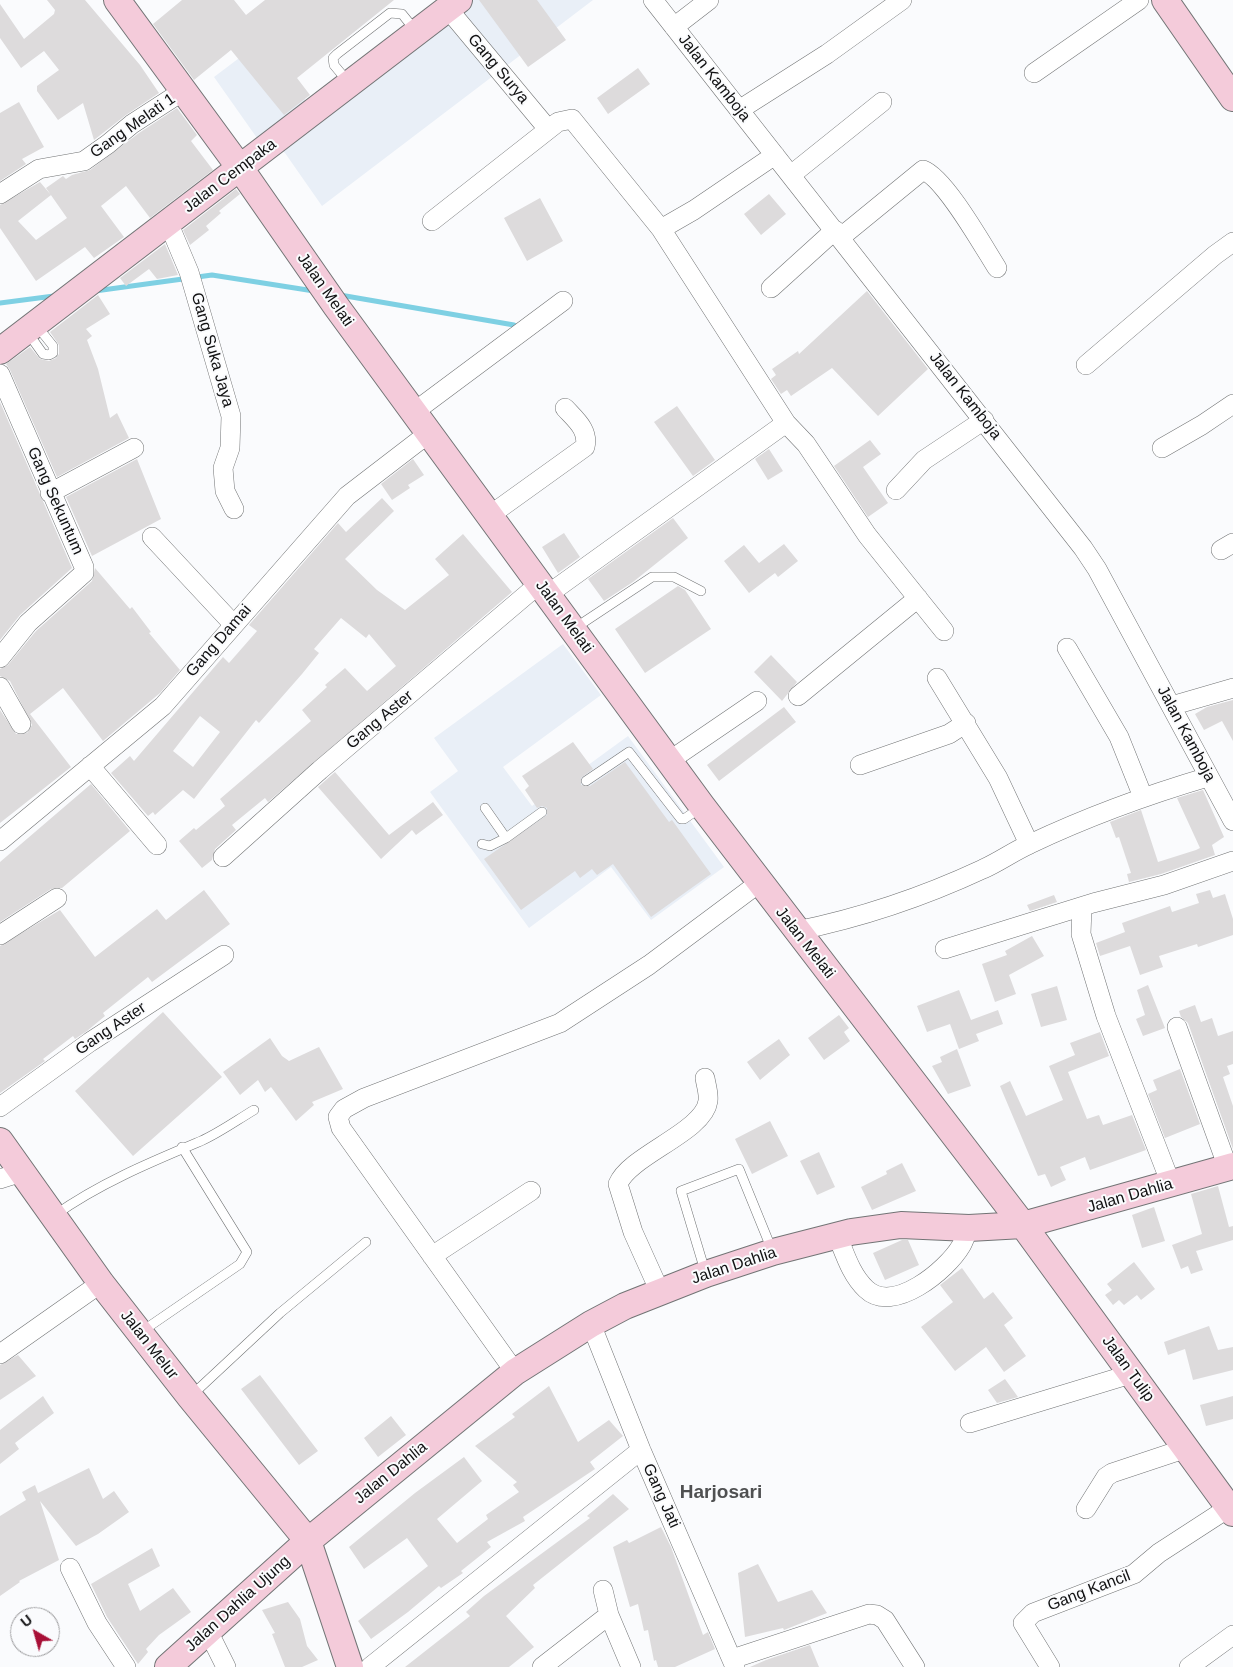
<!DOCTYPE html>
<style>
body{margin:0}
#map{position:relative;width:1233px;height:1667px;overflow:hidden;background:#fafbfd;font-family:Arial,sans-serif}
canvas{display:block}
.north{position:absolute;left:10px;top:1607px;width:50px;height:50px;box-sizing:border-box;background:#fafbfd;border:1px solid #9d9d9f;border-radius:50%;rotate:322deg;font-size:14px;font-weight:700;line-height:20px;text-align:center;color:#111112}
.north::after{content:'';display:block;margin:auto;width:18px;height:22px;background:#a81037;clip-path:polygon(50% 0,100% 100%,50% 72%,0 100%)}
</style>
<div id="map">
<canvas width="1233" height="1667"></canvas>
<div class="north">U</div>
</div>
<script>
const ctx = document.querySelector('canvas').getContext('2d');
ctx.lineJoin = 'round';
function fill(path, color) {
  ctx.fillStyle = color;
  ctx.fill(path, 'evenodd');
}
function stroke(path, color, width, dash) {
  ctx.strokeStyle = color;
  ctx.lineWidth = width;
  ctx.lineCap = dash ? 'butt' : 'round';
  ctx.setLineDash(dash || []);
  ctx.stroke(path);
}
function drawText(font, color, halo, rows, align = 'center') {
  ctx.font = font + ' Arial,sans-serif';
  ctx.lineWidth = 4;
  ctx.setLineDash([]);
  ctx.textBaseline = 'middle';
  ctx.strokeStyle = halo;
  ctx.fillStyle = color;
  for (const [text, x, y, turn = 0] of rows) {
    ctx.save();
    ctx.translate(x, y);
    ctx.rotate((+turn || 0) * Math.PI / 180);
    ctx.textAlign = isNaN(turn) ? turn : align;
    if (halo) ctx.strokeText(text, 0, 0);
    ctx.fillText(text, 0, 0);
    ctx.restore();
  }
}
const built = new Path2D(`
 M444 0H593L322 206 285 153 257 138 214 77 263 40 307 102Z
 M563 644 601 695 503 767 532 806 628 736 724 867 651 920 611 867 529 928 430 792 458 771 434 738Z`);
const stream = new Path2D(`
 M95 291 212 275 314 291
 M340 295 514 325
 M0 303 54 296`);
const building = new Path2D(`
 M47 0H85L140 65 159 93 126 115 94 140 83 103 58 120 37 91V86L59 70 44 51 21 68 0 38V4L24 39 54 14 55 10Z
 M182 0H234L246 15 265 0H394L297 78 310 95 284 115 231 50 194 80 153 24Z
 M479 0H537L566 40 528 67Z
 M638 68 650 84 608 114 597 98Z
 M19 102 44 147 22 159 26 164 0 181V113Z
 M177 108 197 135 191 141 213 170 150 218 126 186 101 206 124 237 94 258 85 247 36 281 0 228V205L40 182 51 195 18 221 36 240 67 218 46 188 63 176 66 179 72 175 90 170 139 133Z
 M236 189 240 194 219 211 221 213 206 226 209 230 190 245 183 230Z
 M769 194 786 214 761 235 744 214Z
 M540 198 563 241 527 261 504 218Z
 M165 244 178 275 157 279 149 269 126 286 120 278Z
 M867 291 928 369 878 416 832 368 791 396 787 390 781 394 771 379 776 375 772 369 798 351 799 354Z
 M98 295 110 314 86 329 92 336 87 340 98 369 110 418 117 413 129 438 57 477 10 370 6 364 30 347 40 359 49 361 56 358 59 354V345L50 332Z
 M0 402 72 568 20 615 0 640Z
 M677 406 715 460 693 476 654 422Z
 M870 440 881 454 863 467 888 503 868 517 834 466Z
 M769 449 783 471 768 480 755 459Z
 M137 459 161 519 92 556 66 497Z
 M413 459 424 475 408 485 410 488 392 500 381 484Z
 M382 498 394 511 345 559 377 590 405 610 449 575 435 559 463 534 512 592 268 802 265 798 232 825 236 830 215 849 212 860 202 868 179 841 194 828 196 830 225 806 220 799 311 721 302 710 327 687 325 685 345 668 367 691 396 666 369 634 366 638 341 618 314 649 319 653 302 674 259 723 256 720 194 799 183 790 155 815 153 812 148 816 111 773 130 756 134 761 223 657 229 663 257 631 249 625 338 523 346 532ZM200 716 220 732 193 767 173 751Z
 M673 518 688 538 633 582 604 601 588 579Z
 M564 533 580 557 558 573 542 547Z
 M784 544 798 561 778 577 775 573 749 593 724 561 744 545 759 563Z
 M95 568 130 609 132 607 151 632 149 633 180 670 160 693 103 741 63 688 30 714 71 767 0 823V710L16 734 27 733 32 725 10 681 0 676V669L8 665 36 631 92 581Z
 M678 586 685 590 711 629 645 673 615 629Z
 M771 655 797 682 782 701 754 672Z
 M1233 700V741L1222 721 1204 730 1195 714 1207 707Z
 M784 707 796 722 719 781 707 765Z
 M573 742 593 769 581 778V785L590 786 625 762 669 822 672 820 711 874 651 917 613 864 597 875 592 869 580 878 575 871 521 910 484 859 547 815V808L542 806 537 808 525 790 529 786 522 776Z
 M335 772 389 835 433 802 443 815 416 835 412 830 381 859 318 787Z
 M91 784 130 831 62 888 51 889 0 922V862Z
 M1203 790 1224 837 1212 845 1215 855 1161 874 1129 882 1127 874 1131 873 1119 837 1116 838 1110 822 1141 810 1158 862 1196 850 1200 848 1177 798Z
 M204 890 230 924 152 982 148 977 103 1013 105 1016 87 1031 75 1039 73 1036 43 1059 45 1061 0 1093V946L60 910 95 957 157 909 166 920Z
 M1210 890 1213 898 1225 894 1233 919V935L1198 947 1197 944 1159 956 1163 967 1140 975 1130 946 1100 956 1096 943 1125 932 1122 923 1170 906 1172 912 1199 903 1196 894Z
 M1054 895 1057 902 1030 911 1027 905Z
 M1032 936 1044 956 1009 975 1016 994 995 1002 982 964 1007 955 1005 951Z
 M1148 985 1165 1028 1143 1036 1136 1019 1145 1015 1137 990Z
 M1057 986 1067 1020 1041 1027 1031 994Z
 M959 990 971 1020 998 1010 1003 1024 976 1034 979 1041 959 1049 950 1024 927 1032 917 1006Z
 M1195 1005 1201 1022 1212 1018 1218 1036 1233 1031V1064L1227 1066 1230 1074 1223 1077 1233 1106V1149L1188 1023 1181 1017 1179 1011Z
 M163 1012 222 1077 133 1156 75 1091Z
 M839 1015 849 1028 844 1032 850 1041 824 1060 808 1038Z
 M1100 1032 1109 1056 1068 1072 1087 1119 1099 1115 1103 1125 1132 1115 1146 1150 1090 1170 1085 1157 1060 1167 1066 1180 1051 1187 1045 1174 1038 1176 1000 1086 1010 1081 1026 1116 1063 1100 1049 1066 1075 1055 1070 1043Z
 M270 1038 282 1056 289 1061 319 1047 343 1089 312 1102 314 1105 296 1121 271 1087 265 1092 258 1080 240 1095 223 1072Z
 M779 1039 790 1055 760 1080 747 1062Z
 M957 1049 971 1086 948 1094 932 1066 942 1062 940 1057Z
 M1180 1069 1200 1124 1165 1138 1148 1094 1157 1090 1153 1080Z
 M770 1121 788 1156 752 1174 735 1139Z
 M819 1152 835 1187 817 1195 800 1161Z
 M902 1163 916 1191 872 1210 861 1187 887 1174 886 1171Z
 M1218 1186 1229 1227 1233 1226V1240L1196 1251 1203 1270 1191 1274 1188 1266 1181 1269 1172 1245 1202 1234 1191 1194Z
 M1154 1207 1165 1241 1142 1248 1132 1215Z
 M902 1240H908L919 1265 885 1280 873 1253Z
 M1134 1262 1155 1289 1141 1300 1137 1295 1124 1305 1119 1300 1113 1305 1105 1295 1112 1290 1107 1284Z
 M962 1268 984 1299 993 1292 1013 1318 1004 1325 1026 1356 1004 1372 986 1347 955 1371 921 1327 953 1302 940 1285Z
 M1209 1326 1218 1350 1233 1347V1370L1193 1380 1185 1349 1168 1355 1164 1342Z
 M18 1355 36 1376 0 1400V1365Z
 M260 1375 318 1451 299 1465 241 1389Z
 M1005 1379 1018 1397 997 1403 988 1390Z
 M549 1386 578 1442 609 1420 623 1436 590 1462 595 1469 523 1517 525 1521 487 1542 491 1547 461 1571 463 1573 441 1588 439 1586 408 1612 371 1639 358 1621 428 1566 407 1538 364 1569 349 1547 415 1493 464 1457 482 1481 437 1519 457 1543 488 1519 486 1515 519 1492 513 1485 517 1482 475 1446 515 1417 512 1414Z
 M43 1396 54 1413 15 1443 19 1449 0 1464V1430Z
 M1233 1396V1419L1206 1426 1200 1405Z
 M391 1416 406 1435 378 1457 364 1438Z
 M89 1468 103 1499 114 1491 129 1512 98 1534 76 1546 40 1501 59 1560 19 1581 20 1582 0 1596V1516L26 1500 22 1492 35 1485 38 1493Z
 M613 1494 629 1509 533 1585 535 1588 506 1616 534 1647 509 1667H405L470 1616 466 1612 484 1596 590 1518 587 1516Z
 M661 1527 671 1547 703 1635 708 1632 715 1649 675 1667H658L656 1660 654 1661 648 1630 644 1631 638 1604 630 1607 613 1547 627 1540 629 1543Z
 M152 1548 160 1566 128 1584 140 1611 173 1588 191 1612 159 1635 146 1649 148 1652 138 1664 107 1617 91 1584Z
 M758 1564 778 1602 812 1590 827 1613 784 1630 783 1628 745 1637 738 1573Z
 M288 1602 300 1619 307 1646 318 1660 302 1667H285L272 1634 275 1633 262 1610Z
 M810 1645 819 1667H750L766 1660Z`);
const lane = new Path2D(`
 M349 83 334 65 333 58 337 54 390 13 402 14 415 30
 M28 333 43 354 49 355 53 353V346L37 326
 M575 628 652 577H674L701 591
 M586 781 629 752 681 819H684L700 808
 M485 808 506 838 542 812
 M482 844 490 846 506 838
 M55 1215C100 1183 151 1162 201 1141 219 1133 237 1120 254 1110
 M705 1271 681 1191 739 1169 772 1250
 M141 1332 240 1264 247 1252 182 1147
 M192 1395 280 1313 366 1242`);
const street = new Path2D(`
 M653 0 1083 548 1097 569 1233 821
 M448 9 548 129
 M674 27 709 0
 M1034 73 1139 0
 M739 110 827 54 902 0
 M791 175 882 102
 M0 194 39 169 84 161 108 144 132 124 183 91
 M432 221 558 122 572 119 661 229 786 423 806 444 867 535 944 631
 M168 222 189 272 231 416 230 448 223 468 225 491 234 509
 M661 229 694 210 775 155
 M841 237 923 170C945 178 983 246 997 268
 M771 288 835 230
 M1086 365 1215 255 1233 242
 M0 374 84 567V573L28 623 0 658
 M414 412 563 301
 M1162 448 1202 425 1233 404
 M896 490 924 460 984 420
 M50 493 134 448
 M489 516 585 447C589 430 576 420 565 408
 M152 537 234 625
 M1221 550 1233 543
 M547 595 786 423
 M1067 648 1119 737 1143 797
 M937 678 998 778 1029 844
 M0 687 21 724
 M798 696 918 598
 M1171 706 1233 688
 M669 761 757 701
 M860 765 949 734 966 723
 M90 766 157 845
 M0 841 163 706 347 496 429 433
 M223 857 320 770 539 584
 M1082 908 1081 934 1106 1016 1171 1184
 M796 931C860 918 923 897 983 869 999 862 1014 851 1030 844 1087 817 1147 795 1208 777
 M0 935 57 898
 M945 949 1093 903 1164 885 1233 861
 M1177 1027 1228 1168
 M0 1107 90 1042 224 955
 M0 1179 22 1172
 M837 1235C845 1254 851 1275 866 1289 893 1315 947 1270 961 1246 964 1241 966 1234 969 1228
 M432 1256 531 1191
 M660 1292 633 1232 618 1184C630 1155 704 1132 708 1101 709 1093 706 1085 705 1078
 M591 1324 641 1450 735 1667
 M0 1354 101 1283
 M515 1372 341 1128 338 1117 344 1109 364 1098 560 1023 649 965 759 883
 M970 1423 1131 1374
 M1086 1509 1106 1477 1112 1473 1187 1448
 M70 1568 97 1623 126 1667
 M603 1590 609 1615 631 1667
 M208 1631 226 1667
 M732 1659 869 1614 877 1615 885 1620 915 1667
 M370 1667 641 1450
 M542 1667 609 1615
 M1050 1667 1023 1623 1033 1613 1134 1574 1159 1553 1233 1505
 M1189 1667 1233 1635`);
const secondary = new Path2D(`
 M117 0 240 168 336 306 702 806 1023 1225 1233 1513
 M1165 0 1233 98
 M0 351 459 0
 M0 1141 101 1283 190 1397 308 1541 350 1667
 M168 1667 308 1541 515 1372 591 1324 625 1306 706 1274 773 1252 851 1232 901 1225 969 1228 1023 1225 1233 1166`);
const streetNames = [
 ["Gang Surya",498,69,50],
 ["Jalan Kamboja",714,78,52],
 ["Gang Melati 1",133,126,-35],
 ["Jalan Cempaka",230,176,-37],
 ["Jalan Melati",325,290,55],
 ["Gang Suka Jaya",212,350,74],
 ["Jalan Kamboja",965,396,52],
 ["Gang Sekuntum",55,501,66],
 ["Jalan Melati",564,617,54],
 ["Gang Damai",219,641,-49],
 ["Gang Aster",380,720,-40],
 ["Jalan Kamboja",1186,734,62],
 ["Jalan Melati",805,943,52],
 ["Gang Aster",111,1029,-34],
 ["Jalan Dahlia",1130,1196,-16],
 ["Jalan Dahlia",734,1266,-18],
 ["Jalan Melur",149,1345,52],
 ["Jalan Tulip",1128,1369,54],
 ["Jalan Dahlia",391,1473,-39],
 ["Gang Jati",661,1496,66],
 ["Gang Kancil",1089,1591,-21],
 ["Jalan Dahlia Ujung",238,1604,-42]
];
const quarterNames = [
 ["Harjosari",721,1493]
];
fill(built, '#e9eff7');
stroke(stream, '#7ed0e3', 5);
fill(building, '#dddbdc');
stroke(lane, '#727475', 10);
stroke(street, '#727475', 20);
stroke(secondary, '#727475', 28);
stroke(lane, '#fff', 9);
stroke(street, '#fff', 19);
stroke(secondary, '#f4cbda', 26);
drawText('16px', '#111112', '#fafbfd', streetNames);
drawText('bold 19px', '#4f5051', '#fafbfd', quarterNames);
</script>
